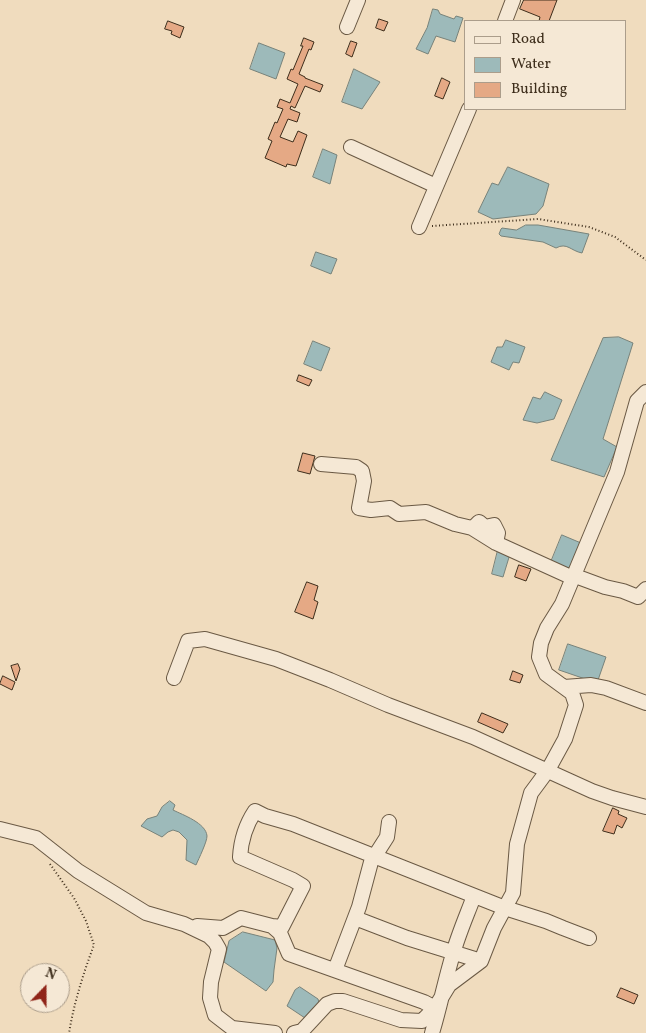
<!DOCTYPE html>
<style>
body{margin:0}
#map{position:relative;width:646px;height:1033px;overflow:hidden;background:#f0dcbe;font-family:Vollkorn,serif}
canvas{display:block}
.legend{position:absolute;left:464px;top:20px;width:162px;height:90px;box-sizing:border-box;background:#f5e8d5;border:1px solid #ab9d8b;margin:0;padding:6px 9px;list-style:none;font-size:15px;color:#3d2d1b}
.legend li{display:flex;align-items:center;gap:10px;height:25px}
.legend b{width:25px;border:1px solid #ab9d8b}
.north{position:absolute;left:20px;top:963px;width:50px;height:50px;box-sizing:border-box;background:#f5e8d5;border:1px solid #ab9d8b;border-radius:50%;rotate:22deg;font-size:14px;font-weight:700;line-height:20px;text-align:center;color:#3d2d1b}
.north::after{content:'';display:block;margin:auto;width:18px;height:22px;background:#8f2418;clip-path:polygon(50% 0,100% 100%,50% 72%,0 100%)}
</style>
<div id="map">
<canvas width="646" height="1033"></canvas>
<ul class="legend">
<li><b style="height:6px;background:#f5e8d5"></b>Road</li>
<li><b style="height:14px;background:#9dbaba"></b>Water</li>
<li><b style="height:14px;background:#e5a985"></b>Building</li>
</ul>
<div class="north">N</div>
</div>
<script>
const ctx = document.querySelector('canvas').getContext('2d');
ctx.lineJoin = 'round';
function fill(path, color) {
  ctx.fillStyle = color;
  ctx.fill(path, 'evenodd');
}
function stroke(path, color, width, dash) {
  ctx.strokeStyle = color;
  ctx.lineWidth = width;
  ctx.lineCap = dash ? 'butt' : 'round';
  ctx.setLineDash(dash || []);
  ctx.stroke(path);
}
const water = new Path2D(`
 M433 9 438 10 440 14 454 19 456 16 463 18 455 42 436 36 428 54 416 49 427 28Z
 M259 43 285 53 276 79 250 69Z
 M354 69 380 82 362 109 342 102Z
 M323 149 337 155 330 184 313 177Z
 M508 167 549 184 543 206 536 214 493 219 478 212 492 183 498 185Z
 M526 225H538L589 234 582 253C571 251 567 242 556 248L543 242 501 236 499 234 501 229 502 228 516 230Z
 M316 252 337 259 331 274 311 266Z
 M619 337 633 343 603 439 617 447 604 477 551 460 603 338Z
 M506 340 525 347 519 363 513 362 509 370 491 362 497 347H502Z
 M313 341 330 348 321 371 304 364Z
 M545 392 562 400 554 419 537 423 523 420 533 397 540 399Z
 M562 535 581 543 569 569 551 562Z
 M498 550 510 554 503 577 492 574Z
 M568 644 606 657 597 683 559 670Z
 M170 801 175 805 173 810C183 815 206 823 207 836 207 842 199 858 196 865L186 860 187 840 179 832 173 830 168 832 162 837 141 826 147 819 157 816 162 807Z
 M243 932 275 940 277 948 274 970 273 982 266 991 224 962 229 941Z
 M300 987 318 999 320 1006 305 1018 287 1006 295 990Z`);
const building = new Path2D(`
 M524 0H557L549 21H539L540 17 520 9Z
 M379 19 388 22 384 31 376 28Z
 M168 21 184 27 180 38 171 34 172 31 165 29Z
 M304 38 314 42 311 50 309 49 299 74 305 77V78L323 85 320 92 305 86 295 108 291 106 290 109 300 113 297 122 288 119 280 137 293 142 298 131 307 135 296 166 287 164 286 167 265 158 272 141 268 139 275 122 277 123 283 109 277 107 280 99 290 103 298 84 287 79 291 69 293 70 303 46H301Z
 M351 41 357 43 352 57 346 54Z
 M442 78 450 82 443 99 435 96Z
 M299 375 312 380 309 386 297 381Z
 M303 453 315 456 310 474 298 471Z
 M519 565 531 569 526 581 515 577Z
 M307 582 318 586 314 600 318 602 313 619 295 612Z
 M18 664 20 669 16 681 11 666Z
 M513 671 523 675 520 683 510 680Z
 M3 676 15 682 12 690 0 684Z
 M482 713 508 724 503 733 478 722Z
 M613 808 619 811 618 814 627 818 622 828 617 825 614 834 603 831Z
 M621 988 638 995 634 1004 617 997Z`);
const path = new Path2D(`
 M432 226 538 219 589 227 615 237 646 260
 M50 864 74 898 86 921 94 945C83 974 74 1003 69 1033`);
const minor = new Path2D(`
 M505 21 513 0
 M347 27 358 0
 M351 147 436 186
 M419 227 469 109
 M321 464 356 467 362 471 364 481 359 508 371 510 390 508 399 514 426 512 455 524 472 528 496 543 573 578 578 577 605 587 623 591 638 597 646 589
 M475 526 479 522 485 527 494 525 498 533 496 543
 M174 678 188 641 205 639 276 659 330 680 388 705 473 737 592 791 612 798 646 807
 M564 687 591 685 606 688 646 703
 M0 829 36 838 78 871 146 913 184 924 209 936 215 942 219 949 211 982 210 998 215 1015 232 1028 275 1033
 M355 918 407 938 481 961
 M197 926 223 928 241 918 272 926 280 933 289 954 424 1002 435 1008
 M272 926 282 927 303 886 293 880 240 857C241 840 245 826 255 811L265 816 293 824 505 908 546 921 563 928 589 938
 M335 970 359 907 371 862 387 837 389 822
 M294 1033 302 1031 327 1004 335 1001H343L401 1020 422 1021 435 1008 449 985 481 961 494 928 513 893 517 844 531 793 548 770 565 739 576 705 572 693 546 674 539 657 541 643 547 628 562 604 617 472 637 401 646 392
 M432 1033C440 1007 445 980 453 954 458 935 467 915 474 896`);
fill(water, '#9dbaba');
stroke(water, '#77827a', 1);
fill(building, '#e5a985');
stroke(building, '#3d2d1b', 1);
stroke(minor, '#6a5944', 16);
stroke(path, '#3d2d1b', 2, [1, 2.5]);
stroke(minor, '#f5e8d5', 14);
</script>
